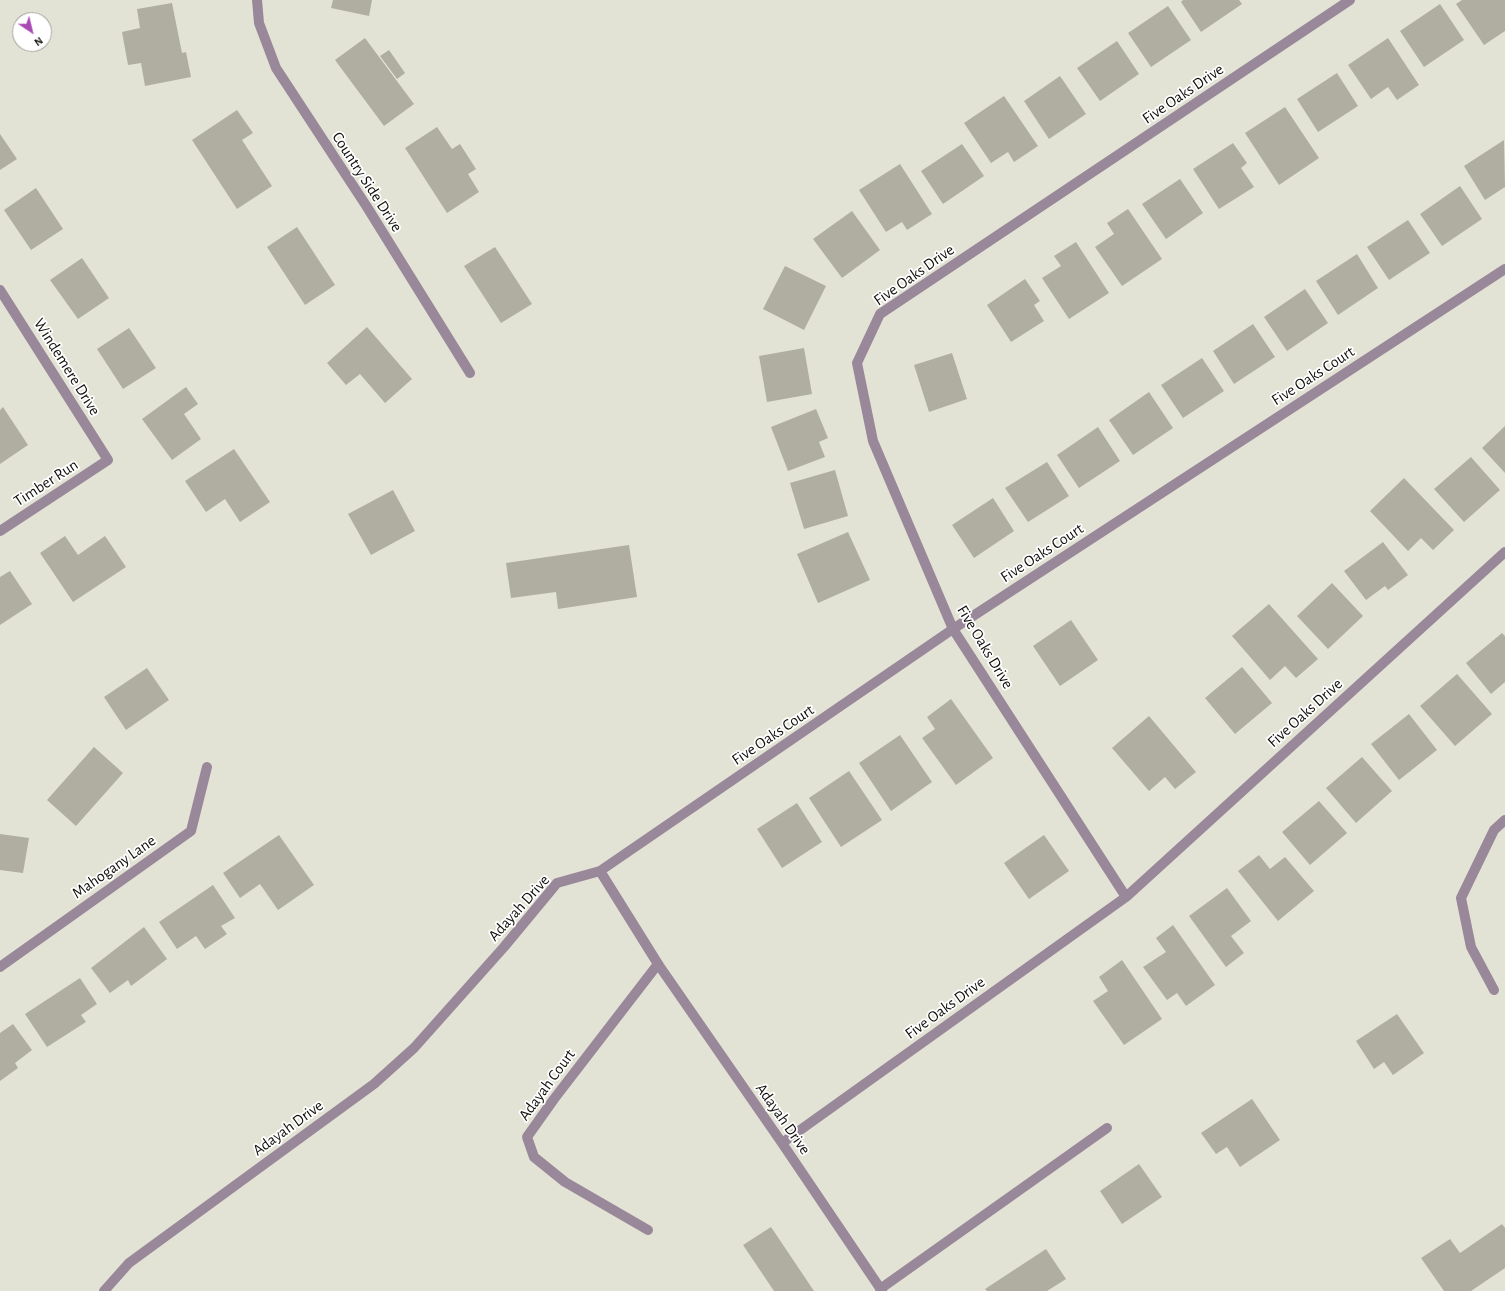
<!DOCTYPE html>
<style>
body{margin:0}
#map{position:relative;width:1505px;height:1291px;overflow:hidden;background:#e3e3d5;font-family:"Alegreya Sans",sans-serif}
canvas{display:block}
.north{position:absolute;left:12px;top:12px;width:40px;height:40px;box-sizing:border-box;background:#fff;border:1px solid #9f9f9d;border-radius:50%;rotate:145deg;font-size:11px;font-weight:700;line-height:16px;text-align:center;color:#0f0e0a}
.north::after{content:'';display:block;margin:auto;width:14px;height:18px;background:#aa4bb3;clip-path:polygon(50% 0,100% 100%,50% 72%,0 100%)}
</style>
<div id="map">
<canvas width="1505" height="1291"></canvas>
<div class="north">N</div>
</div>
<script>
const ctx = document.querySelector('canvas').getContext('2d');
ctx.lineJoin = 'round';
function fill(path, color) {
  ctx.fillStyle = color;
  ctx.fill(path, 'evenodd');
}
function stroke(path, color, width, dash) {
  ctx.strokeStyle = color;
  ctx.lineWidth = width;
  ctx.lineCap = dash ? 'butt' : 'round';
  ctx.setLineDash(dash || []);
  ctx.stroke(path);
}
function drawText(font, color, halo, rows, align = 'center') {
  ctx.font = font + ' "Alegreya Sans",sans-serif';
  ctx.lineWidth = 3.5;
  ctx.setLineDash([]);
  ctx.textBaseline = 'middle';
  ctx.strokeStyle = halo;
  ctx.fillStyle = color;
  for (const [text, x, y, turn = 0] of rows) {
    ctx.save();
    ctx.translate(x, y);
    ctx.rotate((+turn || 0) * Math.PI / 180);
    ctx.textAlign = isNaN(turn) ? turn : align;
    if (halo) ctx.strokeText(text, 0, 0);
    ctx.fillText(text, 0, 0);
    ctx.restore();
  }
}
const building = new Path2D(`
 M333 0H372L369 16 331 8Z
 M1183 0H1239L1242 4 1201 32 1181 2Z
 M1462 0H1505V31L1484 45 1456 4Z
 M172 3 182 53 186 52 191 77 145 86 141 63 128 65 122 32 140 28 137 9Z
 M1440 4 1464 40 1424 67 1400 31Z
 M1168 6 1191 40 1151 67 1128 33Z
 M365 38 414 104 384 126 335 60Z
 M1388 38 1419 85 1397 100 1388 87 1371 99 1348 65Z
 M1117 41 1139 74 1100 101 1077 68Z
 M389 50 405 73 397 79 380 56Z
 M1337 73 1358 106 1318 132 1297 99Z
 M1060 76 1086 114 1049 139 1024 101Z
 M1004 96 1038 146 1014 162 1008 152 991 163 964 123Z
 M1285 107 1319 158 1279 185 1245 133Z
 M237 110 253 133 242 140 272 186 237 209 192 140Z
 M437 127 452 149 460 144 476 169 468 174 479 192 447 213 405 148Z
 M0 134 17 159 0 170Z
 M1504 140 1505 187 1485 200 1464 166Z
 M1233 143 1247 163 1241 168 1254 187 1219 209 1193 169Z
 M962 144 984 176 943 204 921 171Z
 M900 164 932 214 907 230 902 222 886 232 859 190Z
 M1180 179 1203 213 1166 239 1142 204Z
 M1460 186 1482 219 1442 246 1420 214Z
 M36 188 63 229 31 250 4 210Z
 M1128 209 1162 259 1122 286 1095 247 1114 234 1107 223Z
 M852 211 880 250 842 278 813 239Z
 M1408 220 1430 253 1389 280 1367 247Z
 M297 227 335 285 305 305 267 247Z
 M1076 242 1109 293 1069 319 1042 278 1061 266 1054 256Z
 M495 247 532 304 501 323 464 266Z
 M1357 254 1378 288 1338 315 1316 281Z
 M82 258 109 298 78 319 50 280Z
 M785 266 826 286 804 330 763 309Z
 M1025 279 1040 301 1034 305 1044 321 1011 342 987 305Z
 M1305 289 1328 323 1287 351 1264 317Z
 M1253 324 1275 357 1234 384 1213 351Z
 M367 327 412 379 385 403 360 374 346 385 327 363Z
 M129 328 156 368 123 389 97 349Z
 M804 348 812 394 767 402 759 356Z
 M952 353 967 399 929 412 914 365Z
 M1202 358 1224 391 1183 418 1161 385Z
 M186 387 198 404 184 414 201 439 172 460 142 419Z
 M1149 392 1173 428 1133 455 1109 420Z
 M3 407 28 445 0 464V410Z
 M816 409 828 438 819 442 825 457 788 471 771 427Z
 M1505 426V473L1482 448Z
 M1098 427 1120 461 1079 488 1057 455Z
 M234 449 270 502 240 522 225 499 206 512 185 481Z
 M1471 457 1500 490 1464 522 1434 489Z
 M1047 462 1069 496 1028 522 1005 488Z
 M835 470 848 516 804 529 790 483Z
 M1404 478 1454 530 1433 550 1421 538 1408 551 1370 511Z
 M393 490 415 531 371 555 348 514Z
 M993 498 1014 531 974 558 952 525Z
 M848 532 870 580 818 603 797 554Z
 M65 536 78 555 105 536 126 567 73 602 40 553Z
 M1383 542 1408 575 1388 590 1385 586 1366 600 1344 571Z
 M629 545 637 597 558 609 556 592 511 598 506 563Z
 M10 571 32 604 0 625V577Z
 M1332 583 1363 616 1328 649 1297 616Z
 M1269 604 1318 659 1296 678 1285 666 1270 680 1232 636Z
 M1071 620 1098 660 1060 686 1033 646Z
 M1502 633 1505 636V682L1491 694 1466 663Z
 M1242 667 1272 703 1235 734 1205 698Z
 M147 668 169 700 126 730 104 697Z
 M1457 674 1492 714 1455 746 1420 706Z
 M951 699 993 758 956 785 922 738 935 729 927 717Z
 M1409 714 1437 750 1399 780 1371 744Z
 M1149 716 1196 772 1175 789 1165 777 1149 791 1112 748Z
 M900 735 932 782 891 811 859 763Z
 M94 747 123 773 76 826 47 800Z
 M1362 757 1392 791 1356 823 1326 788Z
 M849 771 882 820 841 847 809 798Z
 M1319 801 1347 833 1310 865 1282 832Z
 M797 803 822 842 782 868 757 829Z
 M0 834 29 838 23 873 0 870Z
 M279 835 314 885 278 910 260 884 240 898 223 873Z
 M1044 835 1069 871 1029 899 1004 863Z
 M1259 855 1270 869 1285 857 1314 891 1278 921 1238 871Z
 M213 885 235 918 221 926 227 934 205 949 196 936 177 949 159 922Z
 M1227 888 1251 921 1231 936 1244 953 1226 967 1189 916Z
 M1173 925 1215 985 1186 1006 1177 993 1167 1000 1143 967 1166 952 1156 938Z
 M144 927 167 959 131 986 128 980 110 993 91 968Z
 M1122 960 1162 1019 1124 1045 1093 1001 1108 991 1099 977Z
 M80 978 97 1004 81 1015 86 1022 47 1047 25 1014Z
 M1397 1014 1424 1053 1393 1075 1384 1062 1374 1069 1356 1041Z
 M13 1024 32 1050 15 1063 18 1068 0 1081V1033Z
 M1252 1099 1280 1140 1240 1167 1227 1147 1216 1154 1201 1133Z
 M1139 1164 1162 1197 1122 1224 1100 1191Z
 M1502 1224 1505 1228V1268L1471 1291H1444L1421 1258 1450 1239 1460 1253Z
 M771 1227 814 1291H774L743 1245Z
 M1046 1249 1066 1279 1047 1291H987L985 1289Z`);
const lane = new Path2D(`
 M648 1230 565 1182 534 1157 527 1137 554 1099 658 964`);
const street = new Path2D(`
 M257 0 259 23 276 68 367 207 470 373
 M0 290 108 460 0 531
 M600 871 658 964 782 1143 882 1291
 M1126 897 953 629 873 441 857 363 880 314 1350 0
 M0 967 191 831 207 767
 M1494 990 1471 947 1461 898 1494 830 1505 820
 M782 1143 1126 897 1505 552
 M880 1289 1107 1128
 M104 1291 129 1263 374 1084 414 1048 504 947 557 883 600 871 953 629 1505 269`);
const streetNames = [
 ["Five Oaks Drive",1183,94,-34],
 ["Country Side Drive",367,182,57],
 ["Five Oaks Drive",914,275,-35],
 ["Windemere Drive",67,367,58],
 ["Five Oaks Court",1313,376,-33],
 ["Timber Run",46,483,-33],
 ["Five Oaks Court",1042,553,-33],
 ["Five Oaks Drive",985,647,59],
 ["Five Oaks Drive",1305,713,-42],
 ["Five Oaks Court",773,735,-34],
 ["Mahogany Lane",114,867,-35],
 ["Adayah Drive",519,908,-48],
 ["Five Oaks Drive",945,1008,-36],
 ["Adayah Court",547,1085,-54],
 ["Adayah Drive",783,1119,55],
 ["Adayah Drive",288,1128,-36]
];
fill(building, '#afaea1');
stroke(lane, '#99889a', 10);
stroke(street, '#99889a', 10);
drawText('16px', '#0f0e0a', '#fff', streetNames);
</script>
